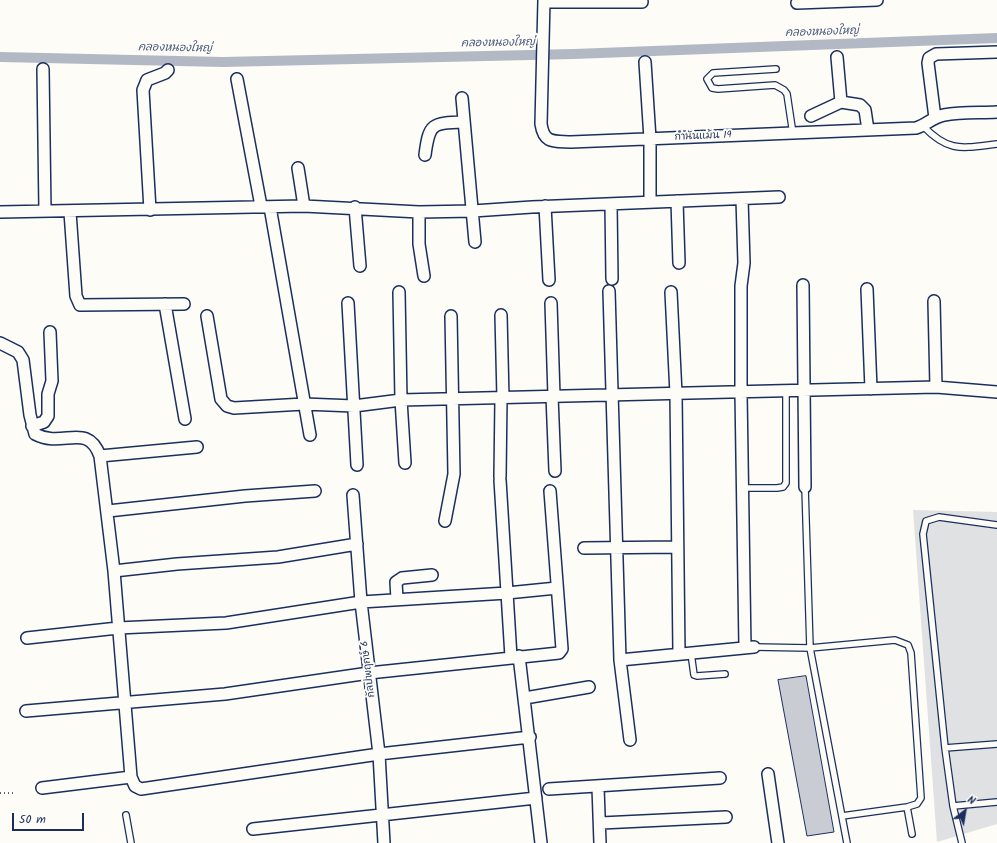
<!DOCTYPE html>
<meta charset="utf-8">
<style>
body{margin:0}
#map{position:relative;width:997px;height:843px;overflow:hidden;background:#fdfcf7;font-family:Kalam,sans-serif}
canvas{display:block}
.north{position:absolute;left:945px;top:791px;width:40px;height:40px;-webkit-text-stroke:3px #fdfcf7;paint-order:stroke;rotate:31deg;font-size:11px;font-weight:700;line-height:16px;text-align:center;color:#1b2f5e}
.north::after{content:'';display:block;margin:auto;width:14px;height:18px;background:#1b2f5e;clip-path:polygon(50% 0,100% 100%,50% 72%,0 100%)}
.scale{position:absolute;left:12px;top:813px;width:72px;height:18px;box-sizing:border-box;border:2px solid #1b2f5e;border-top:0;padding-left:5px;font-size:12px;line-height:14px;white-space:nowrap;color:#1b2f5e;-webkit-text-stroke:3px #fdfcf7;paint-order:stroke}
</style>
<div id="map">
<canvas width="997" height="843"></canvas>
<div class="north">N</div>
<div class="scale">50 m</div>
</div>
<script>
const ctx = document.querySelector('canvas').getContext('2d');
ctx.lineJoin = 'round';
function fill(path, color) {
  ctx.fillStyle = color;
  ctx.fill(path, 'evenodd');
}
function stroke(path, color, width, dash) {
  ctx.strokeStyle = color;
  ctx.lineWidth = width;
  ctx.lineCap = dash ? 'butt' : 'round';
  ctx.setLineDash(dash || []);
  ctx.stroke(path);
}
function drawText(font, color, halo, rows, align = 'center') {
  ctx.font = font + ' Kalam,"Playpen Sans Thai",sans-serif';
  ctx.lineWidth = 4;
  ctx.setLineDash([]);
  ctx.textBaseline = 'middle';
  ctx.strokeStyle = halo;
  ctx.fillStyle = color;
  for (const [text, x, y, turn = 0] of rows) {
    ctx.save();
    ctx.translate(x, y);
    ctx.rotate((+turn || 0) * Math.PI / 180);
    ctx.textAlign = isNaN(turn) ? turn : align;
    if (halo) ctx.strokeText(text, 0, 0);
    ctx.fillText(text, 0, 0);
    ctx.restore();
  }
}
const green = new Path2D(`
 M913 510 997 512V824L937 842Z`);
const canal = new Path2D(`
 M0 57 223 62 574 54 997 38`);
const building = new Path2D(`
 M806 676 834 832 807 836 778 680Z`);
const path = new Path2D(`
 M0 793H16`);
const service = new Path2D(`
 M776 69 713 73 707 79 712 88 718 89 775 85 784 90 787 94 793 134
 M923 126C949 153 962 148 997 144
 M805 487 810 648 847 843
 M743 488H777L783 487 786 483V391
 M754 647 810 648 895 640 908 645 911 653 921 798 917 804 907 807 842 816
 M691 653 694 675 697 676 725 674
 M945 748 997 744
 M953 806 997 802
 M907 807 912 834
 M126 815 131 843
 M962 843 953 806 945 748 923 534 926 521 939 517 997 525`);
const minor = new Path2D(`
 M544 0 541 124C544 144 554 141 571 142L916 128C926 125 933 117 944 115 961 112 980 113 997 112
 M544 2H642
 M797 3 877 0
 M837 57 841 102
 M645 62 650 139V202
 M43 69 45 211
 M237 79 261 206
 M462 98 475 242
 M811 116 841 102 860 105 865 110 868 130
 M935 118 928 63 929 58 936 54 997 52
 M425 155C429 123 432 123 464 122
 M298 168 304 206
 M742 199 744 263 741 286V393L745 648
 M677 201 679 263
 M611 204 612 279
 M545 206 549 280
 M270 207 310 435
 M355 207 360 266
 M150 210 143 90 147 80 165 73 168 70
 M0 212 304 206 419 212 473 211 532 207 779 197
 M70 212 76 296 80 305 184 304
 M419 212V244L424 276
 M803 285 805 487
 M867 289 871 389
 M609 291 620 660 630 740
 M399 292 401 400 405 463
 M671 292 676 394 679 654
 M934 301 936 387
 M348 303 357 465
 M551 303 554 396
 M165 304 185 419
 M501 315 503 398
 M207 316 221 399 227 406 234 408 304 404 354 406 401 400 936 387 997 392
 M0 343 18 352 23 360 30 415 35 434C63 449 87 421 100 456L114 571 131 777 135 786 141 789 379 754 530 737
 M552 396 555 471
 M32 426 44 422 48 416V394L52 381 50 332
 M100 456 197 447
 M500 477 501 398
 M500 480 511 657
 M353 495 361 602 379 754 384 843
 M108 511 245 496 315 491
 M445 521 454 474 451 316
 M584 548 677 547
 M114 571 177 564 278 557 357 544
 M397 599 396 582 402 578 432 575
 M27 638 118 628 226 623 361 602 507 593 557 588
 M519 656 541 843
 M620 660 754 647
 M525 698 589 687
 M26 711 225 694 369 673 559 653 562 649 550 491
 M768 774 778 843
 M598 787 600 843
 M42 788 131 777
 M549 789 720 778
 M601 823 726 817
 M253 829 536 798`);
const streetNames = [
 ["กำนันแม้น 19",703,137,-2],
 ["กัลปพฤกษ์ 6",369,669,-97]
];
const waterNames = [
 ["คลองหนองใหญ่",822,33,-2],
 ["คลองหนองใหญ่",498,44,-1],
 ["คลองหนองใหญ่",175,49,1]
];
fill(green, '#e0e1e3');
stroke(canal, '#b3b8c5', 10);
fill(building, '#c9ccd3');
stroke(building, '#1b2f5e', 1);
stroke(service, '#1b2f5e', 8);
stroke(minor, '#1b2f5e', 14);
stroke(path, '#1b2f5e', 1.5, [1, 3]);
stroke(service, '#fdfcf7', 5.5);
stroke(minor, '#fdfcf7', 11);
drawText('10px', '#1b2f5e', '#fdfcf7', streetNames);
drawText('italic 11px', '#49587d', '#fdfcf7', waterNames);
</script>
